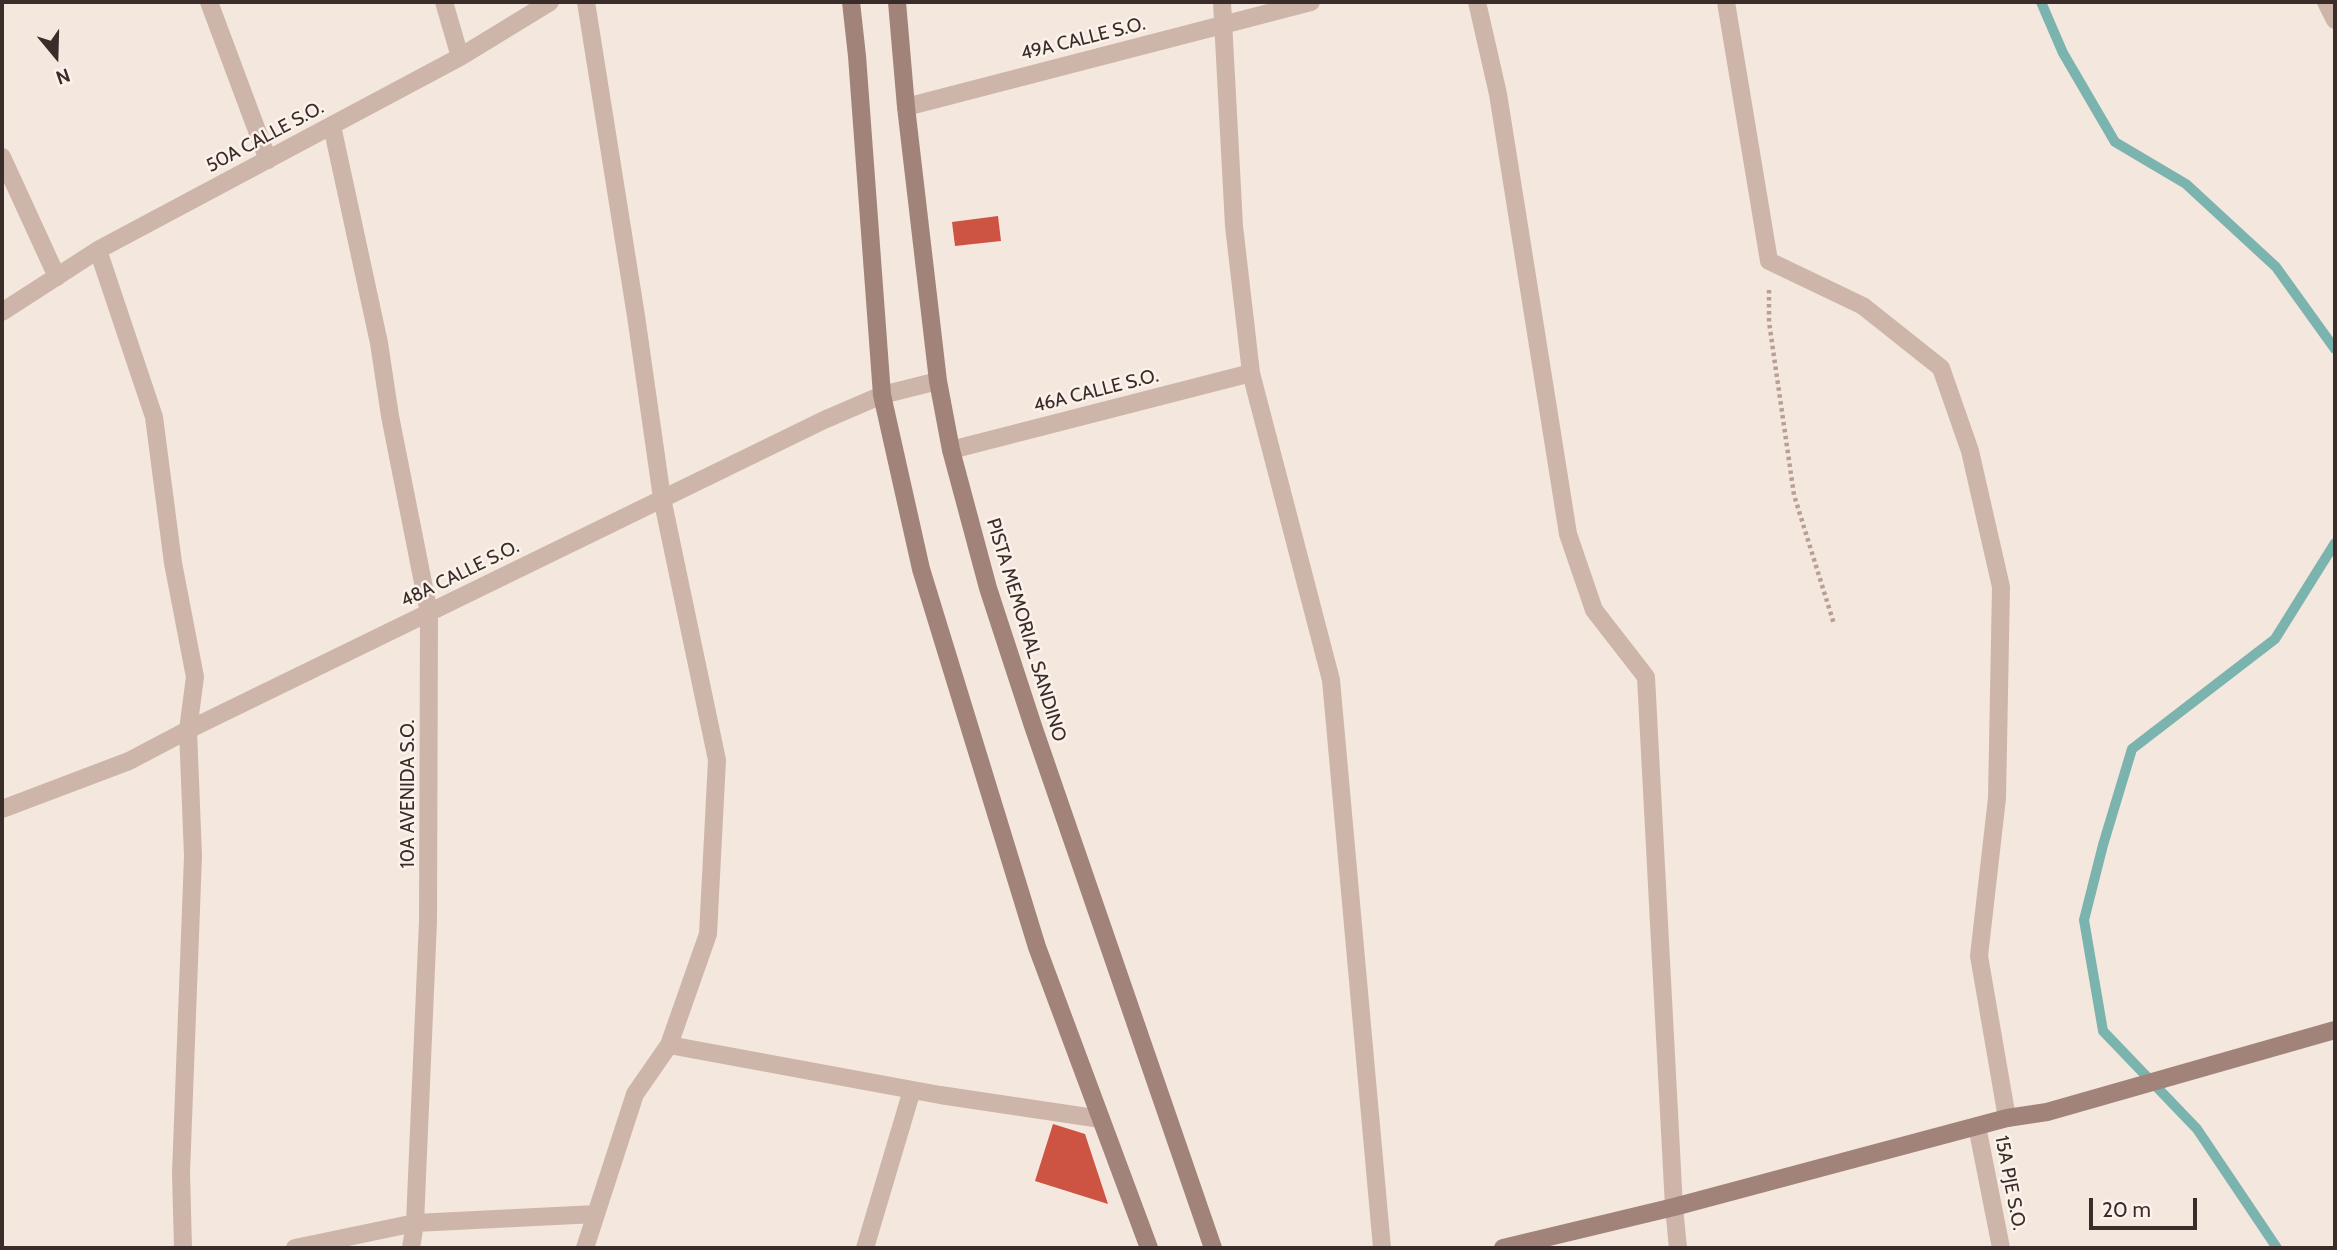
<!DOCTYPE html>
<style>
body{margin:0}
#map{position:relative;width:2337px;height:1250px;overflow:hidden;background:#f4e7de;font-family:Cabin,sans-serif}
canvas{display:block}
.frame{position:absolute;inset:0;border:4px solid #3a2c29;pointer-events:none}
.north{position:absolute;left:21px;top:21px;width:70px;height:70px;-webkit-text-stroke:5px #fbf2eb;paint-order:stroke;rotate:161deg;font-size:19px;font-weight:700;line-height:28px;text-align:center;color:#3a2c29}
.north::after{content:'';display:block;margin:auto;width:24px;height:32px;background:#3a2c29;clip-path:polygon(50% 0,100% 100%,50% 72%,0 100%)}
.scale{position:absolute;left:2089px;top:1198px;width:108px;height:32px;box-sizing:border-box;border:4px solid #3a2c29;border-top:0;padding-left:9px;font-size:21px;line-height:24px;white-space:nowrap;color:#3a2c29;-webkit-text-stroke:5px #fbf2eb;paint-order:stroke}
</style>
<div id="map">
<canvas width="2337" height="1250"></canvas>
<div class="frame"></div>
<div class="north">N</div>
<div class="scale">20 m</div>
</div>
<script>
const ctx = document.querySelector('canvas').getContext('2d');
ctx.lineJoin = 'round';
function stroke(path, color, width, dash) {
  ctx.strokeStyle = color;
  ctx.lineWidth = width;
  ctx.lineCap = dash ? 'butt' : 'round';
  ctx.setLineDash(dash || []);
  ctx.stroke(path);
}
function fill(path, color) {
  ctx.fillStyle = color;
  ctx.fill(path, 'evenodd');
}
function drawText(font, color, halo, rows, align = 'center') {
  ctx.font = font + ' Cabin,sans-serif';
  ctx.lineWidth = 5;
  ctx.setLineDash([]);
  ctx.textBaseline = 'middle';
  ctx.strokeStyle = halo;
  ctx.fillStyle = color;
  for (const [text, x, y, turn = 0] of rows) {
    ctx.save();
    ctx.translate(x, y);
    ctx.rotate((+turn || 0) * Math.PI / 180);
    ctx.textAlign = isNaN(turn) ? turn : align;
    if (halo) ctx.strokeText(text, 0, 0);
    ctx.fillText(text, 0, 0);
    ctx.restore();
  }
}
const stream = new Path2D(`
 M2041 2 2063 53 2115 142 2186 184 2276 267 2335 349
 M2277 1248 2197 1129 2103 1031 2084 920 2103 845 2132 749 2275 639 2335 543`);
const building = new Path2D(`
 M998 216 1001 241 955 246 952 222Z
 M1053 1124 1085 1134 1108 1204 1035 1181Z`);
const path = new Path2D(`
 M1769 290V322L1794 495 1834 624`);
const street = new Path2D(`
 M209 2 268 160
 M444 2 460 57
 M586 2 636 316 662 498 717 760 708 934 669 1045 940 1095 1101 1119
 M1222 2 1234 226 1251 373 1331 680 1382 1248
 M1477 2 1498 94 1568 534 1594 610 1646 677 1674 1207 1678 1248
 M1726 2 1769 261 1863 306 1941 368 1970 451 2001 587 1997 798 1979 956 2007 1118
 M2326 2 2335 20
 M906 107 1311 2
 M332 126 379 343 390 416 429 613 428 921 415 1223 411 1248
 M2 157 57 277
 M98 250 154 417 173 563 195 677 188 730 193 856 181 1173 183 1248
 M2 312 98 250 460 57 550 2
 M951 450 1251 373
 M2 809 129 761 188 730 824 420 882 395 938 381
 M1977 1126 2001 1248
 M295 1248 415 1223 596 1214
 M585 1248 635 1094 669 1045
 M865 1248 912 1090`);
const secondary = new Path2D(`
 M851 2 857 56 882 395 921 569 1037 947 1149 1248
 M897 2 906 107 938 381 951 450 988 588 1033 726 1213 1248
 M1503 1248 1674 1207 2007 1118 2047 1112 2335 1030`);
const streetNames = [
 ["49A CALLE S.O.",1083,39,-14],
 ["50A CALLE S.O.",265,137,-28],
 ["46A CALLE S.O.",1096,391,-14],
 ["48A CALLE S.O.",460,574,-26],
 ["PISTA MEMORIAL SANDINO",1026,630,73],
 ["10A AVENIDA S.O.",408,794,-90],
 ["15A PJE S.O.",2010,1183,79]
];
stroke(stream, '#7bb3af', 10);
fill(building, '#cd5443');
stroke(path, '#b99f93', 4.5, [3.5, 3.5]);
stroke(street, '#cdb5a9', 18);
stroke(secondary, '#a1837a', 18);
drawText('19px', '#3a2c29', '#fbf2eb', streetNames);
</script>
